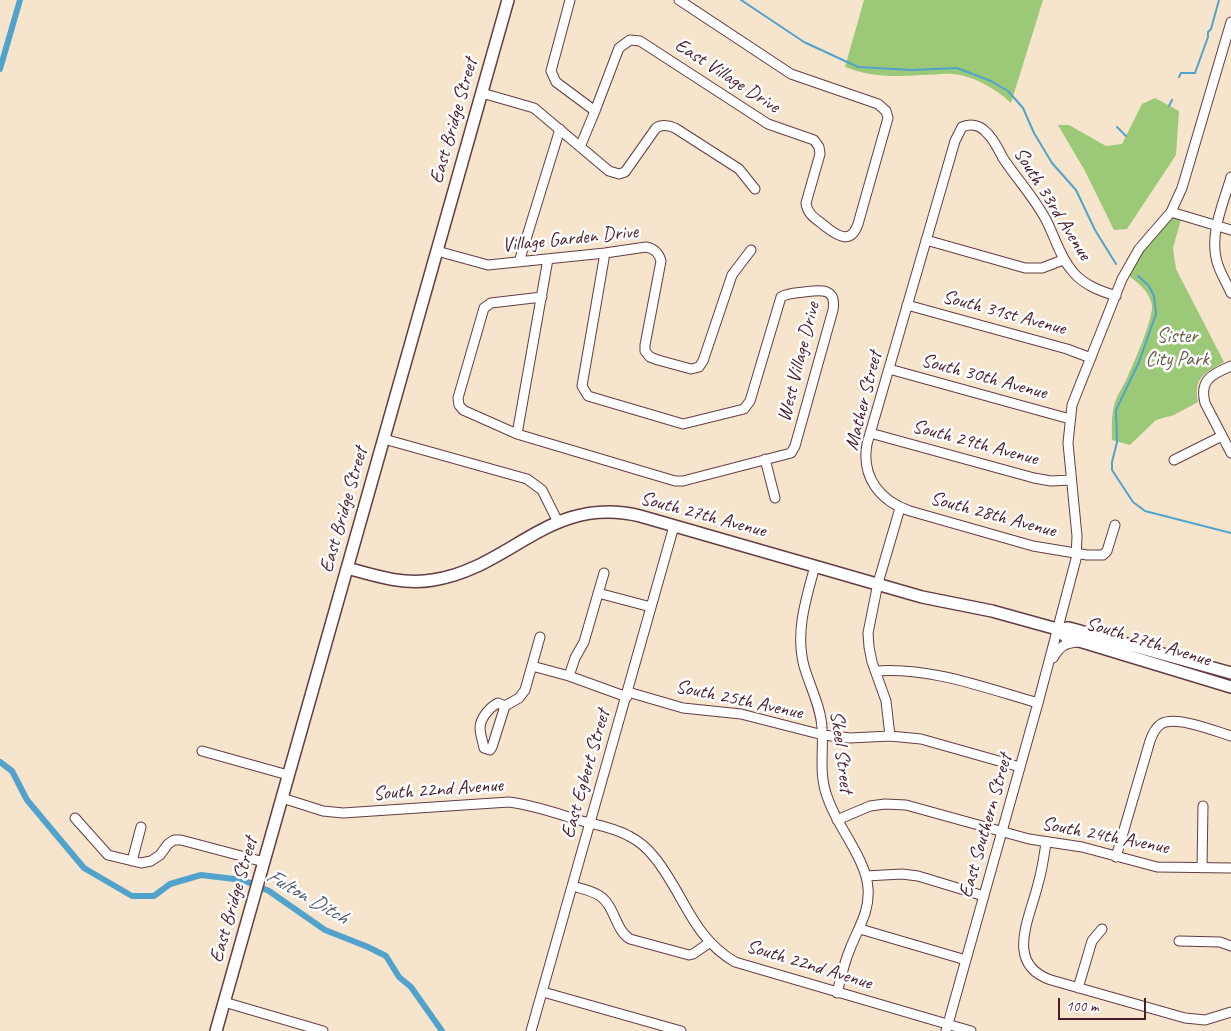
<!DOCTYPE html>
<style>
body{margin:0}
#map{position:relative;width:1231px;height:1031px;overflow:hidden;background:#f6e4cd;font-family:Caveat,sans-serif}
canvas{display:block}
.scale{position:absolute;left:1058px;top:998px;width:88px;height:22px;box-sizing:border-box;border:2px solid #4a1f2b;border-top:0;padding-left:6px;font-size:15px;line-height:18px;white-space:nowrap;color:#4a1f2b;-webkit-text-stroke:4px #fff;paint-order:stroke}
</style>
<div id="map">
<canvas width="1231" height="1031"></canvas>
<div class="scale">100 m</div>
</div>
<script>
const ctx = document.querySelector('canvas').getContext('2d');
ctx.lineJoin = 'round';
function fill(path, color) {
  ctx.fillStyle = color;
  ctx.fill(path, 'evenodd');
}
function stroke(path, color, width, dash) {
  ctx.strokeStyle = color;
  ctx.lineWidth = width;
  ctx.lineCap = dash ? 'butt' : 'round';
  ctx.setLineDash(dash || []);
  ctx.stroke(path);
}
function drawText(font, color, halo, rows, align = 'center') {
  ctx.font = font + ' Caveat,sans-serif';
  ctx.lineWidth = 5;
  ctx.setLineDash([]);
  ctx.textBaseline = 'middle';
  ctx.strokeStyle = halo;
  ctx.fillStyle = color;
  for (const [text, x, y, turn = 0] of rows) {
    ctx.save();
    ctx.translate(x, y);
    ctx.rotate((+turn || 0) * Math.PI / 180);
    ctx.textAlign = isNaN(turn) ? turn : align;
    if (halo) ctx.strokeText(text, 0, 0);
    ctx.fillText(text, 0, 0);
    ctx.restore();
  }
}
const green = new Path2D(`
 M864 0H1043L1011 103C996 89 974 76 953 74 943 73 932 75 922 75 896 77 869 77 845 67Z
 M1155 98 1179 111 1176 155 1127 229 1114 230 1085 171 1058 125H1069L1106 146 1122 144 1142 104Z
 M1171 212 1182 216 1173 248 1176 269 1224 362C1205 373 1193 377 1198 402L1174 415 1156 420 1130 445 1112 440C1112 429 1111 417 1114 406 1116 396 1123 387 1127 378 1133 365 1154 317 1152 305 1149 290 1137 282 1125 273Z`);
const stream = new Path2D(`
 M741 0 804 42 858 67 912 70 957 68 991 81 1008 91 1023 108 1034 133 1052 163 1076 190 1095 230 1116 264
 M1179 77 1181 73H1195L1208 37V32L1211 29 1219 0
 M1169 106 1172 100
 M1117 127 1126 136
 M1138 276 1149 286 1154 296 1156 314 1139 362 1116 410 1117 442 1112 462V470L1133 502 1145 511 1231 533`);
const canal = new Path2D(`
 M0 69 20 0
 M0 762 12 771 27 800 84 868 132 896H154L170 884 201 875 243 880 269 891 325 930 368 947 386 956 399 977 411 987 442 1031`);
const minor = new Path2D(`
 M570 0 551 71 556 82 595 111 619 48 630 40 640 41 768 124 814 140 819 147 820 154 806 203C807 215 818 220 826 227 839 237 851 244 858 224L888 118 886 111 878 104 791 74 679 0
 M482 93 534 108 609 171 619 174 625 172 656 128C662 124 668 125 675 128L739 169 755 189
 M580 147 595 111
 M1231 177C1223 205 1208 236 1218 265 1221 274 1227 284 1231 293
 M1171 212 1231 230
 M926 240 1025 268H1042L1063 260
 M437 251 488 265 605 253 646 247C653 248 659 253 661 261L645 345V351L650 357 658 360 691 369 699 367 703 361 732 275 751 250
 M519 262 560 129
 M542 297 491 303 484 308 458 398 459 405 463 410 517 434 675 481H683L791 453 795 446 833 310C837 287 820 290 804 292 796 293 788 293 781 297L750 401 744 409 683 424 588 396 582 386 605 253
 M907 305 1067 349 1091 358
 M1231 366C1212 374 1199 380 1205 403L1231 453
 M889 369 1070 419
 M870 433 1034 478 1051 481 1071 480
 M517 434 548 259
 M384 439 527 479 542 490 558 522
 M765 459 775 498
 M1174 460 1222 436
 M1115 525 1107 551 1103 555H1087L1033 546 910 511C880 501 861 477 867 444L955 141 962 127C970 123 980 125 986 132 994 139 998 149 1003 158 1016 178 1033 196 1045 218 1055 236 1059 256 1073 272 1084 285 1100 291 1116 296
 M815 566C806 599 795 632 804 666 810 687 821 707 822 728 824 753 818 774 828 799 838 828 866 859 868 888 870 912 858 928 850 949 844 963 841 978 837 993
 M598 593 651 607
 M1053 658C1060 646 1065 643 1078 642
 M532 666 569 676 627 697
 M876 671C931 667 985 688 1038 703
 M569 676 575 658 584 642 604 573
 M628 692 683 708 741 714 823 735 850 738 890 736 921 739 1020 767
 M505 706 498 703C490 707 480 718 480 728 480 734 483 742 484 748L490 750 492 747 505 706 519 698 525 690 540 637
 M890 736 886 701 872 662 869 647 868 633 878 583 900 508
 M202 751 288 775
 M282 798 323 811 343 813 509 802C534 805 558 814 582 821 598 825 615 828 629 836 639 841 648 849 655 858 684 894 692 937 735 962L971 1031
 M75 818 108 855 141 863 151 861 160 855 168 844 174 840H181L264 862
 M837 820 870 806 885 804 906 805 1029 839 1082 847 1157 867 1231 868
 M1046 843C1044 857 1042 871 1038 884 1030 918 1004 964 1051 980L1185 1018 1205 1020 1231 1012
 M1116 857 1150 741C1152 735 1155 728 1161 724 1175 715 1215 731 1231 736
 M132 861 141 827
 M1202 868 1203 806
 M866 876 902 874 918 876 984 896
 M573 886C582 889 593 891 600 896 615 906 615 930 630 939L689 955 693 954 709 943
 M860 929 966 960
 M1179 941 1220 942 1231 946
 M1078 988 1092 941 1102 929
 M543 992 681 1031
 M224 1002 323 1031
 M531 1031 674 526
 M946 1031 1038 703 1076 559 1077 536 1068 443 1072 405 1122 279 1139 249 1171 212 1182 188 1231 22`);
const major = new Path2D(`
 M347 568C376 576 403 585 433 580 511 568 550 494 640 516L922 597 992 611 1057 629 1069 628 1231 673
 M1057 629 1066 637 1231 687
 M216 1031 508 0`);
const streetNames = [
 ["East Village Drive",727,76,33],
 ["East Bridge Street",454,121,-74],
 ["South 33rd Avenue",1052,204,58],
 ["Village Garden Drive",570,239,-6],
 ["South 31st Avenue",1004,313,15],
 ["West Village Drive",799,362,-76],
 ["South 30th Avenue",984,377,15],
 ["Mather Street",864,401,-76],
 ["South 29th Avenue",975,443,15],
 ["East Bridge Street",344,510,-74],
 ["South 27th Avenue",703,515,15],
 ["South 28th Avenue",993,515,15],
 ["South 27th Avenue",1148,642,17],
 ["South 25th Avenue",739,700,12],
 ["Skeel Street",841,752,83],
 ["East Egbert Street",586,774,-74],
 ["South 22nd Avenue",438,790,-4],
 ["East Southern Street",986,826,-74],
 ["South 24th Avenue",1105,836,11],
 ["East Bridge Street",234,900,-74],
 ["South 22nd Avenue",809,965,17]
];
const parkNames = [
 ["Sister",1177,337],
 ["City Park",1177,360]
];
const waterNames = [
 ["Fulton Ditch",307,897,30]
];
fill(green, '#9bc977');
stroke(stream, '#51a3cc', 2);
stroke(canal, '#51a3cc', 6);
stroke(minor, '#643d43', 11);
stroke(major, '#643d43', 14);
stroke(minor, '#fff', 9);
stroke(major, '#fff', 11);
drawText('20px', '#4a1f2b', '#fff', streetNames);
drawText('20px', '#665a46', '#fff', parkNames);
drawText('italic 21px', '#4d5a73', '#fff', waterNames);
</script>
